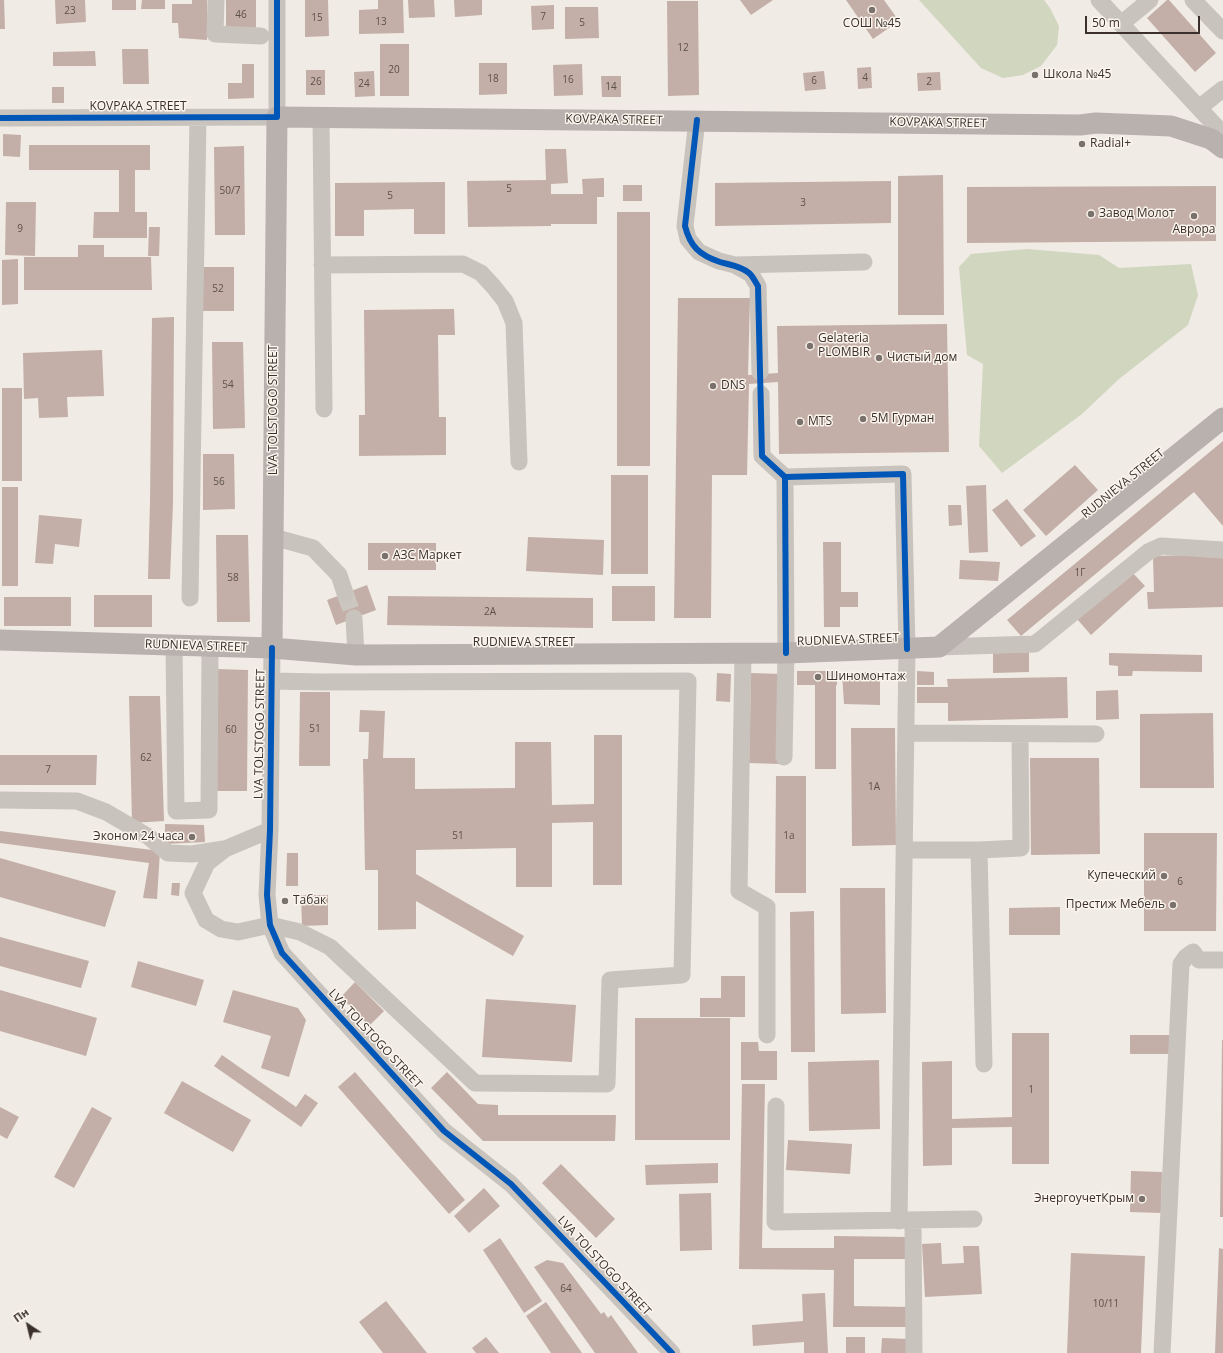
<!DOCTYPE html>
<meta charset="utf-8">
<style>
body{margin:0}
#map{position:relative;width:1223px;height:1353px;overflow:hidden;background:#f0ebe5;font-family:"Open Sans",sans-serif}
canvas{display:block}
.north{position:absolute;left:8px;top:1305px;width:40px;height:40px;-webkit-text-stroke:3px #fbf5ee;paint-order:stroke;rotate:325deg;font-size:11px;font-weight:700;line-height:16px;text-align:center;color:#3b302b}
.north::after{content:'';display:block;margin:auto;width:14px;height:18px;background:#3b302b;clip-path:polygon(50% 0,100% 100%,50% 72%,0 100%)}
.scale{position:absolute;left:1085px;top:16px;width:115px;height:18px;box-sizing:border-box;border:2px solid #3b302b;border-top:0;padding-left:5px;font-size:12px;line-height:14px;white-space:nowrap;color:#3b302b;-webkit-text-stroke:3px #fbf5ee;paint-order:stroke}
</style>
<div id="map">
<canvas width="1223" height="1353"></canvas>
<div class="north">Пн</div>
<div class="scale">50 m</div>
</div>
<script>
const ctx = document.querySelector('canvas').getContext('2d');
ctx.lineJoin = 'round';
function fill(path, color) {
  ctx.fillStyle = color;
  ctx.fill(path, 'evenodd');
}
function stroke(path, color, width, dash) {
  ctx.strokeStyle = color;
  ctx.lineWidth = width;
  ctx.lineCap = dash ? 'butt' : 'round';
  ctx.setLineDash(dash || []);
  ctx.stroke(path);
}
function drawText(font, color, halo, rows, align = 'center') {
  ctx.font = font + ' "Open Sans",sans-serif';
  ctx.lineWidth = 3;
  ctx.setLineDash([]);
  ctx.textBaseline = 'middle';
  ctx.strokeStyle = halo;
  ctx.fillStyle = color;
  for (const [text, x, y, turn = 0] of rows) {
    ctx.save();
    ctx.translate(x, y);
    ctx.rotate((+turn || 0) * Math.PI / 180);
    ctx.textAlign = isNaN(turn) ? turn : align;
    if (halo) ctx.strokeText(text, 0, 0);
    ctx.fillText(text, 0, 0);
    ctx.restore();
  }
}
const green = new Path2D(`
 M919 0H1044L1050 8 1059 26 1057 45 1041 66 1023 75 1003 78 981 68Z
 M1027 249 1099 255 1119 268 1191 264 1198 295 1188 325 1119 379 1082 414 1002 473 979 446 983 364 967 355 959 267 971 254Z`);
const building = new Path2D(`
 M0 0H4L5 29H0Z
 M55 0H85L86 22 56 24Z
 M112 0H136V10H112Z
 M142 0H165V9H141Z
 M192 0H207V40L179 38 178 23H172V4H192Z
 M226 0H256V30L226 29Z
 M305 0H328L329 36 305 37Z
 M378 0H403L404 33 359 34V10L378 9Z
 M408 0H434L435 17 409 18Z
 M454 0H482V15L455 17Z
 M740 0H773L751 15Z
 M846 0H884L899 21 873 39Z
 M1167 0H1169L1216 53 1195 72 1147 18Z
 M667 1H698L699 95 668 96Z
 M554 5V29L532 30 531 6Z
 M565 7H598L599 38 565 39Z
 M380 44H409V96H380Z
 M122 49H148L149 84H123Z
 M95 51 96 66H53V52Z
 M479 63H507V94L479 95Z
 M242 64H254V98L228 99V83H242Z
 M582 64 583 95 554 96 553 65Z
 M871 67 872 88 858 89 857 68Z
 M306 70H325V95H306Z
 M374 71 375 96 355 97 354 72Z
 M824 71 826 89 805 91 803 73Z
 M940 72 941 90 918 91 917 73Z
 M601 76H621V97H602Z
 M52 87H64V103H52Z
 M3 134 21 135 20 157 3 156Z
 M29 145H150V170H135V212H147V238H93L94 212H119V170H29Z
 M244 146 245 235H215L214 147Z
 M545 149H566L568 183 551 184V194H583L582 179 604 178V197H597V224H551V226L468 227 467 181 546 180Z
 M943 175 944 315H898V176Z
 M891 181V223L715 226V183Z
 M445 182V234H414V209L364 210V236H335V183Z
 M623 185H642V201H623Z
 M1216 186V241L967 243V187Z
 M6 202H36L35 256 5 255Z
 M617 212H650V466H617Z
 M149 227H160L159 256H148Z
 M78 245H104V257H151L152 290H24V257H78Z
 M18 259V304L2 305V260Z
 M202 267H234V311H203Z
 M678 298H750L748 375 778 373 777 326 947 324 949 452 779 454 778 382 749 384 747 475H712L711 618H674Z
 M454 309 455 335H438L439 417H446V455L359 456V415H365L364 310Z
 M174 317 173 503 170 579H148L150 502 152 318Z
 M212 342H243L245 428 213 429Z
 M102 350 104 396 67 397 68 417 39 418 38 398 24 399 23 353Z
 M2 388H22V481H2Z
 M1223 441V526L1194 492 1021 636 1007 620Z
 M203 454H234L235 509 203 510Z
 M1075 465 1098 490 1046 536 1023 510Z
 M611 475H648V574H611Z
 M986 485 988 552 969 553 966 486Z
 M2 487H18V586H2Z
 M1007 499 1036 536 1021 547 992 510Z
 M948 505H961L962 525 949 526Z
 M39 515 82 519 79 547 55 544 53 564 35 563Z
 M216 535H248L250 622H217Z
 M528 537 604 540 603 575 526 571Z
 M823 542H841V592H858V607H840V627H824Z
 M368 543H436V570H368Z
 M1223 554V607L1148 609 1147 592H1154L1153 556Z
 M960 560 1000 562 998 581 959 579Z
 M1130 570 1145 586 1091 635 1077 619Z
 M367 585 376 610 336 625 327 600Z
 M612 586H655V621H612Z
 M94 595H152V627H94Z
 M388 596 593 598V628L387 625Z
 M4 597H71V626H4Z
 M993 652H1029V672L993 673Z
 M1109 653 1202 655V672L1133 671 1132 676H1118V666L1109 665Z
 M216 669 248 670 247 791H215Z
 M797 671H837V685H836V769H815V685H797Z
 M917 671 934 672V685H917Z
 M880 672V705L844 704 842 673Z
 M717 673 731 674 730 702 716 701Z
 M751 673 782 674 780 764 749 763Z
 M1067 677 1068 718 948 721V703H917V687H948L947 679Z
 M1118 690 1119 719 1096 720V691Z
 M300 692H330V766H299Z
 M129 696H160L164 821 132 823Z
 M360 710 385 711 383 758H415V789L515 788V742H551L552 805 594 804V735H622V885H593V822L552 823V887H516V848L416 850V874L524 936 513 956 416 901V929L378 930V870H365L363 759H368L369 732H359Z
 M1213 713 1214 788H1140V714Z
 M851 728H895L896 845 852 846Z
 M0 755H97L96 785H0Z
 M1030 758H1099L1100 854 1031 855Z
 M776 776H806V893H775Z
 M165 824 204 825 205 842 165 844Z
 M0 831 160 851 157 899 143 898 149 863 0 843Z
 M1144 833H1217L1216 931H1144Z
 M287 853H298V886H286Z
 M0 858 116 891 105 927 0 897Z
 M172 883H180L179 896 171 895Z
 M840 888H885L886 1013 841 1014Z
 M301 895H328V925L302 926Z
 M1060 907V935H1009V908Z
 M814 911 815 1052H791L790 912Z
 M0 937 89 961 81 988 0 966Z
 M138 961 204 980 196 1006 131 987Z
 M721 976H745V1017H700V998H721Z
 M355 982 384 1011 369 1026 341 997Z
 M0 990 97 1018 86 1056 0 1031Z
 M233 990 298 1008 306 1020 289 1077 261 1068 271 1036 223 1022Z
 M486 999 576 1005 572 1062 482 1057Z
 M635 1018H730V1140H635Z
 M1012 1033H1049V1164H1012V1127L952 1128V1165L923 1166 922 1062 952 1061V1119L1012 1117Z
 M1130 1035H1172V1054H1130Z
 M1222 1040H1223V1217H1220Z
 M741 1042H758L759 1051H777V1080H741Z
 M222 1055 296 1107 305 1094 318 1103 301 1127 214 1066Z
 M879 1060 880 1129 809 1131 808 1062Z
 M355 1072 465 1200 449 1214 338 1087Z
 M447 1072 478 1104 498 1105V1115H616L615 1141H483L431 1088Z
 M182 1081 251 1120 233 1152 164 1113Z
 M742 1084H765L762 1248H834V1236L908 1237V1259H854V1306L911 1307V1327H833L834 1270 739 1269Z
 M0 1107 19 1117 7 1139 0 1135Z
 M92 1107 112 1118 74 1188 54 1177Z
 M788 1140 852 1144 850 1174 786 1170Z
 M718 1163V1183L646 1185 645 1165Z
 M561 1164 615 1219 596 1238 542 1183Z
 M1131 1171 1162 1172 1161 1213 1130 1212Z
 M484 1188 500 1206 469 1233 454 1216Z
 M711 1193 712 1250 680 1251 679 1194Z
 M500 1238 542 1301 524 1313 483 1250Z
 M941 1243 942 1264 964 1263 963 1246H979L982 1294 925 1297 922 1244Z
 M1219 1248 1223 1249V1353H1215Z
 M1071 1253 1145 1256 1141 1353H1067Z
 M547 1260 563 1263 601 1314 604 1312 608 1318 611 1315 638 1353H595L534 1267Z
 M825 1293 828 1353H804V1342L753 1346 752 1325 803 1321 802 1294Z
 M386 1301 427 1353H383L359 1322Z
 M546 1302 582 1353H551L526 1316Z
 M486 1337 499 1353H476L472 1348Z
 M846 1337H865V1353H846Z
 M882 1338 910 1339 909 1353H881Z`);
const minorTunnel = new Path2D(`
 M345 593 354 618`);
const minor = new Path2D(`
 M216 0 215 34 261 36
 M1099 0 1223 134
 M1193 0 1223 31
 M1121 24 1150 0
 M1199 108 1223 89
 M321 117 324 409
 M0 118 277 117V0
 M697 120 685 226 688 239 699 252 719 261 735 265 751 274 758 286 760 372
 M322 265 463 264 481 273 493 286 505 301 514 323 519 462
 M736 265 864 262
 M761 394 762 456 785 477
 M273 537 313 548 339 575 345 593
 M190 598 198 118
 M354 618 356 655
 M174 646 176 811 209 810 210 647
 M939 647 1035 644 1148 552 1161 546 1223 550
 M272 648 270 830 267 895 270 925 282 953 444 1131 511 1184 672 1353
 M743 653 739 891 767 907V1035
 M906 733 1096 734
 M784 757 786 653 785 477 903 474 907 649 899 1221
 M0 800 77 801 106 812 149 837 168 853 192 854 224 849
 M270 830 225 849 207 863 193 893 206 920 221 929 238 932 270 925 300 932 330 947 475 1083 607 1084 610 980 682 975 688 681 322 682 272 681
 M904 850H979L1021 848 1020 734
 M979 850 984 1064
 M776 1106 775 1222 974 1219
 M913 1221 914 1353
 M1162 1353 1181 964 1186 957 1193 952 1199 960H1223`);
const major = new Path2D(`
 M0 640 272 648 356 655 786 653 939 647 1223 418
 M272 648 277 117 1080 125 1096 123 1171 126 1211 139 1223 148`);
const cycleway = new Path2D(`
 M0 118 277 117V0
 M697 120 685 226C690 246 699 255 720 262 730 265 741 266 749 273 753 276 755 282 758 286L762 456 785 477
 M272 648 270 830 267 895 270 925 282 953 444 1131 511 1184 672 1353
 M786 653 785 477 903 474 907 649`);
const markers = [
 [872,10,4,"#7a716c"],
 [1035,75,4,"#7a716c"],
 [1082,144,4,"#7a716c"],
 [1091,214,4,"#7a716c"],
 [1194,216,4,"#7a716c"],
 [810,346,4,"#7a716c"],
 [879,358,4,"#7a716c"],
 [713,386,4,"#7a716c"],
 [863,419,4,"#7a716c"],
 [800,422,4,"#7a716c"],
 [385,556,4,"#7a716c"],
 [818,677,4,"#7a716c"],
 [192,837,4,"#7a716c"],
 [1164,876,4,"#7a716c"],
 [285,901,4,"#7a716c"],
 [1173,905,4,"#7a716c"],
 [1142,1199,4,"#7a716c"]
];
const numberNames = [
 ["23",70,11],
 ["46",241,15],
 ["7",543,17],
 ["15",317,18],
 ["13",381,22],
 ["5",582,23],
 ["12",683,48],
 ["20",394,70],
 ["4",865,78],
 ["18",493,79],
 ["16",568,80],
 ["6",814,81],
 ["26",316,82],
 ["2",929,82],
 ["24",364,84],
 ["14",611,87],
 ["5",509,189],
 ["50/7",230,191],
 ["5",390,196],
 ["3",803,203],
 ["9",20,229],
 ["52",218,289],
 ["54",228,385],
 ["56",219,482],
 ["1Г",1080,573],
 ["58",233,578],
 ["2А",490,612],
 ["51",315,729],
 ["60",231,730],
 ["62",146,758],
 ["7",48,770],
 ["1А",874,787],
 ["51",458,836],
 ["1а",789,836],
 ["6",1180,882],
 ["1",1031,1090],
 ["64",566,1289],
 ["10/11",1106,1304]
];
const poiNames = [
 ["СОШ №45",872,24,"center"],
 ["Школа №45",1043,75],
 ["Radial+",1090,144],
 ["Завод Молот",1099,214],
 ["Аврора",1194,230,"center"],
 ["Gelateria",818,339],
 ["PLOMBIR",818,353],
 ["Чистый дом",887,358],
 ["DNS",721,386],
 ["5М Гурман",871,419],
 ["MTS",808,422],
 ["АЗС Маркет",393,556],
 ["Шиномонтаж",826,677],
 ["Эконом 24 часа",184,837,"right"],
 ["Купеческий",1156,876,"right"],
 ["Табак",293,901],
 ["Престиж Мебель",1165,905,"right"],
 ["ЭнергоучетКрым",1134,1199,"right"]
];
const streetNames = [
 ["KOVPAKA STREET",138,107],
 ["KOVPAKA STREET",614,120,1],
 ["KOVPAKA STREET",938,123,1],
 ["LVA TOLSTOGO STREET",274,410,-90],
 ["RUDNIEVA STREET",1123,484,-39],
 ["RUDNIEVA STREET",848,640,-2],
 ["RUDNIEVA STREET",524,643],
 ["RUDNIEVA STREET",196,646,2],
 ["LVA TOLSTOGO STREET",260,734,-89],
 ["LVA TOLSTOGO STREET",375,1039,47],
 ["LVA TOLSTOGO STREET",604,1266,47]
];
fill(green, '#d1d6bf');
fill(building, '#c3afa7');
stroke(minorTunnel, '#ccc6c0', 17, [17, 8]);
stroke(minor, '#c9c3be', 17);
stroke(major, '#b8b1ad', 21);
stroke(cycleway, '#0057b8', 6);
for (const [x, y, r, color] of markers) {
  const dot = new Path2D();
  dot.arc(x, y, r, 0, 2 * Math.PI);
  ctx.fillStyle = color;
  ctx.fill(dot);
  stroke(dot, '#fbf5ee', 1.5);
}
drawText('10px', '#5d504a', null, numberNames);
drawText('12px', '#3b302b', '#fbf5ee', poiNames, 'left');
drawText('12px', '#3b302b', '#fbf5ee', streetNames);
</script>
